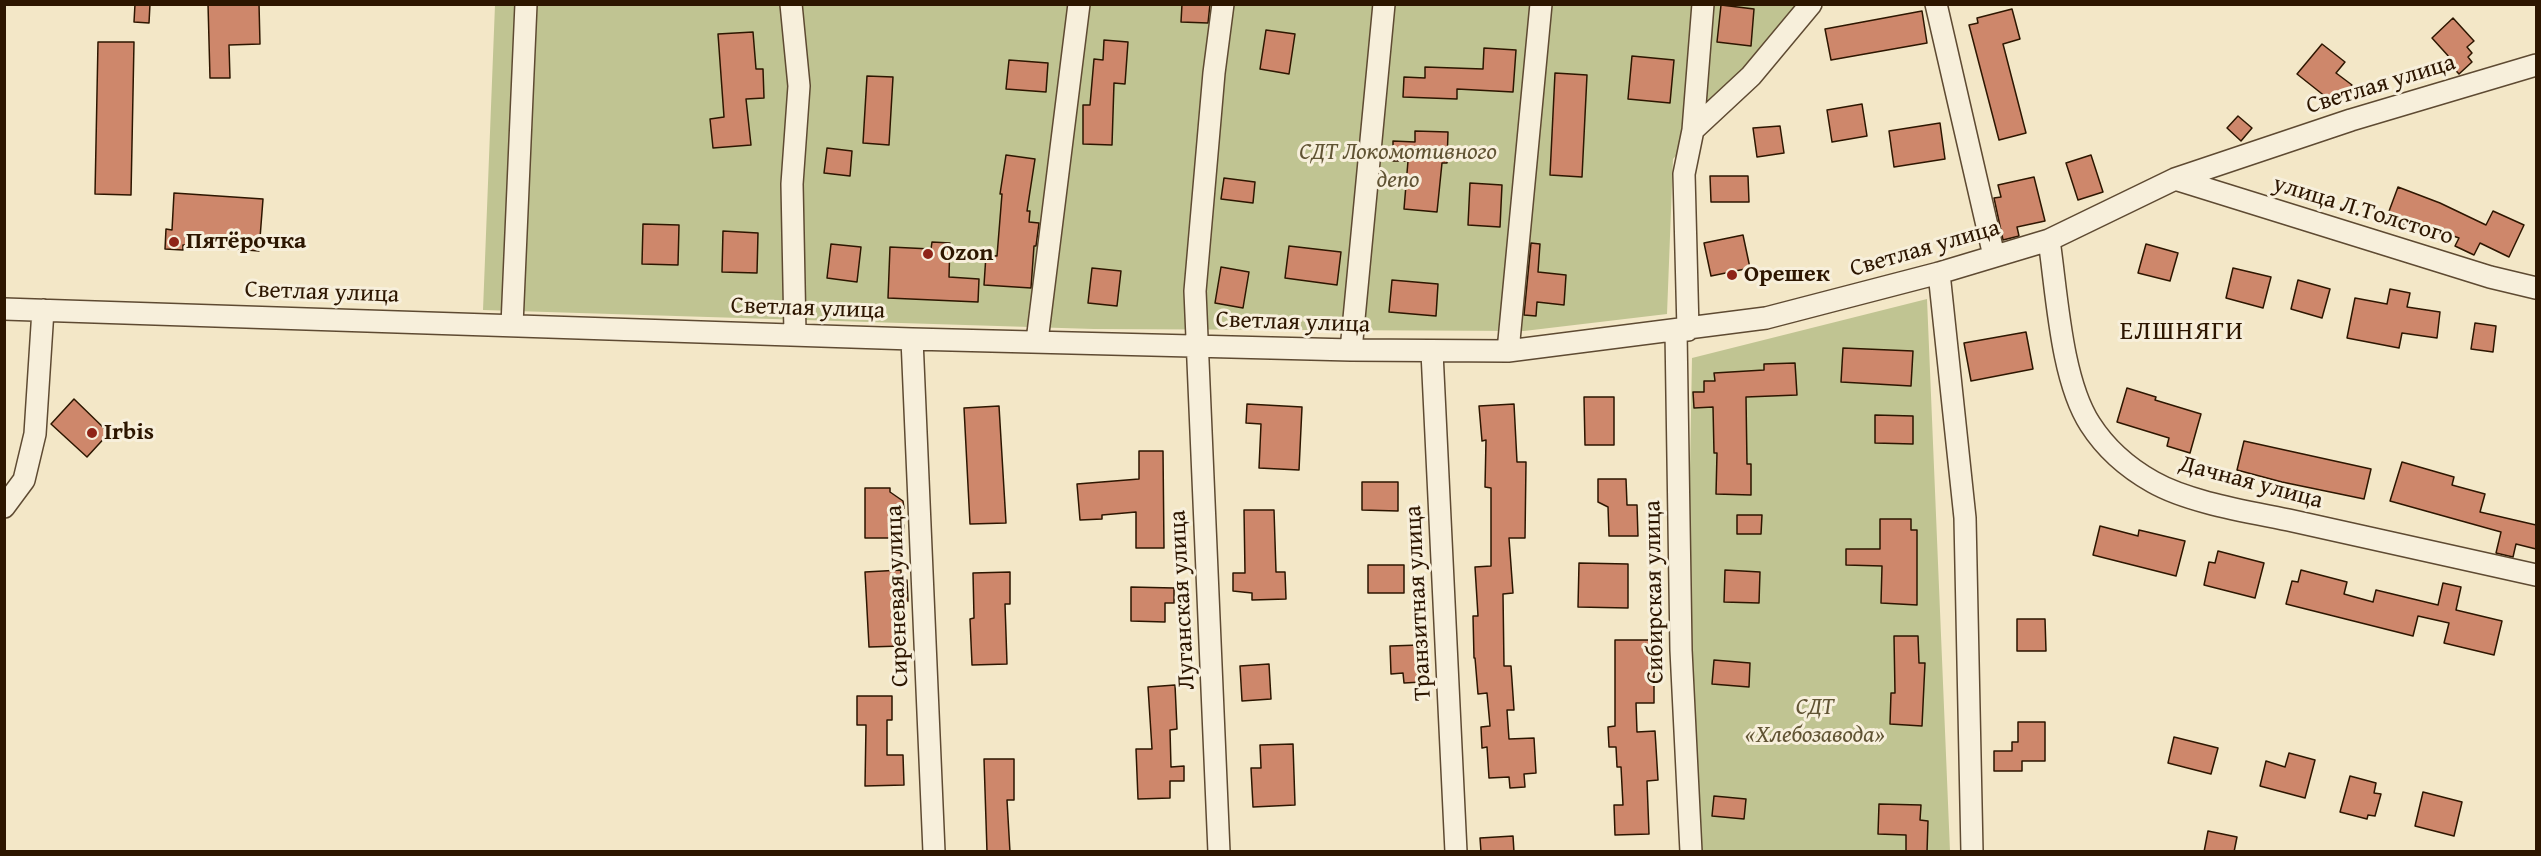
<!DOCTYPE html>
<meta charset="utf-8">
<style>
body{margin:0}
#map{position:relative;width:2541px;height:856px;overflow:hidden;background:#f3e7c7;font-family:"Gentium Book Plus",serif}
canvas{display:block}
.frame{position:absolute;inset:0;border:6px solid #2d1600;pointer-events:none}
</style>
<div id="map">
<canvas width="2541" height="856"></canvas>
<div class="frame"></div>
</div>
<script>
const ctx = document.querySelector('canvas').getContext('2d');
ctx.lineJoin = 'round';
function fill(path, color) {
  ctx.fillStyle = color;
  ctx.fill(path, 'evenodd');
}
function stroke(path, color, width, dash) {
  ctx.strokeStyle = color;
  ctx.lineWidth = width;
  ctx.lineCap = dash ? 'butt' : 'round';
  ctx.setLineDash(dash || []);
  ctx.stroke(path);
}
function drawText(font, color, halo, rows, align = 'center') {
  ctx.font = font + ' "Gentium Book Plus",serif';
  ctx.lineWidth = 6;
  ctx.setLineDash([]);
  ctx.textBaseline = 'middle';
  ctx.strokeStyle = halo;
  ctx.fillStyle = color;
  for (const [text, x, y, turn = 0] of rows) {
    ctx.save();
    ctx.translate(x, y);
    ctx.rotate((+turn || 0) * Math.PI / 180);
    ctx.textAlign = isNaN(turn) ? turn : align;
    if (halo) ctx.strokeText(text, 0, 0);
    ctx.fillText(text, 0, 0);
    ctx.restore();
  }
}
const green = new Path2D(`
 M495 5H1815L1673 159 1667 314 1524 331 1094 329 483 310Z
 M1927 299 1950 851 1683 852 1692 358Z`);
const building = new Path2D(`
 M135 4H150L149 23 134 22Z
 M208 4H259L260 44 229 45 230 78H210Z
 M1182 4H1210L1208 23 1181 22Z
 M1721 5 1754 9 1751 46 1717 42Z
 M2012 9 2020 39 2003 44 2026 133 1999 140 1969 25 1978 23 1977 18Z
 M1922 11 1927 43 1831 60 1825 29Z
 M2453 18 2474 41 2467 47 2472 53 2468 57 2472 62 2459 74 2448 62 2451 59 2432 38Z
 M1266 30 1295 34 1289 74 1260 69Z
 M753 32 756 69H763L764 98 746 99 751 145 713 148 710 119 724 117 718 34Z
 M1104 40 1128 42 1125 84 1114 83 1112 145 1083 144V105H1090L1094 59 1103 60Z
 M98 42H134L131 195 95 194Z
 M2322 44 2345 62 2336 73 2352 85 2336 105 2297 74Z
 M1484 48 1516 50 1513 92 1457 89V99L1403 97 1404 77 1425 78V67L1483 69Z
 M1632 56 1674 60 1670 103 1628 99Z
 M1009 60 1048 63 1046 92 1006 89Z
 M1555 73 1587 75 1582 177 1550 175Z
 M867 76 893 77 889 145 863 143Z
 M1862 104 1867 136 1832 142 1827 110Z
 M2238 116 2252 128 2241 141 2227 128Z
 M1940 123 1945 159 1894 167 1889 131Z
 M1780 126 1784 153 1757 157 1753 128Z
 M1415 131 1448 132 1447 163H1442L1437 212 1404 209 1408 161H1393V141L1415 142Z
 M827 148 852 151 850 176 824 173Z
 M1006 155 1035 159 1027 211H1030L1029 222 1039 223 1036 246H1034L1031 288 984 285 986 255 997 256 1002 194H1000Z
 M2091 155 2103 192 2078 200 2066 163Z
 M1710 176H1748L1749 202H1711Z
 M2034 177 2045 221 2017 227 2019 236 2003 240 1994 198 2001 197 1998 185Z
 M1224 178 1255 182 1253 203 1221 199Z
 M1470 183 1502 185 1500 227 1468 225Z
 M2398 187 2440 203 2486 225 2493 211 2524 225 2509 257 2480 243 2474 255 2455 246 2459 238 2406 219 2402 228 2385 222Z
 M174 193 263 199 259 251 183 245V250L165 249 166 229 172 230Z
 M643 224 679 225 678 265 642 264Z
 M723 231 758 233 757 273 722 272Z
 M1743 235 1750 268 1711 276 1704 243Z
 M932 242 950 243 949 277 979 279 978 302 888 298 890 247 931 249Z
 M1531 243 1540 244 1538 272 1566 275 1564 305 1537 302 1536 316 1524 315Z
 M831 244 861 247 857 282 827 278Z
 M2146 244 2178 253 2170 281 2138 273Z
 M1289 246 1341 252 1337 285 1285 278Z
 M1221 267 1249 272 1243 308 1215 303Z
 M1092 268 1121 271 1117 306 1088 303Z
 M2233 268 2271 277 2263 308 2226 298Z
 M1392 280 1438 284 1436 316 1389 312Z
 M2298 280 2330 289 2322 318 2291 309Z
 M2390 289 2410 293 2407 307 2440 312 2437 338 2402 333 2399 348 2347 338 2355 298 2387 304Z
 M2475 323 2496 326 2493 352 2471 349Z
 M2026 332 2033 369 1971 381 1964 343Z
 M1843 348 1913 351 1911 386 1841 382Z
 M1795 363 1797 395 1746 397 1747 464H1751V495L1716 494 1717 453H1714L1713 407 1694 408 1693 392H1704V381H1715L1714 373 1764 370V364Z
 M2127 388 2156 397 2155 400 2201 414 2190 453 2167 446 2169 438 2117 422Z
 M1584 397H1614V445H1585Z
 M74 399 109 433 87 457 51 424Z
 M1247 404 1302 407 1299 470 1259 468 1261 424 1246 423Z
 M1514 404 1517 462H1526L1525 538H1509L1513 593 1503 594 1504 666H1511L1514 710H1507L1509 739 1534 738 1536 773 1524 774 1525 787 1510 788 1509 777 1489 778 1487 747 1482 748 1481 727 1490 726 1487 693 1478 694 1475 658H1474L1473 616H1478L1475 567 1491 566V488L1485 487 1486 440 1482 441 1479 406Z
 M999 406 1006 523 970 524 964 408Z
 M1875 415 1913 416V444L1875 443Z
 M2244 441 2371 469 2364 499 2282 482 2237 470Z
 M1139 451H1163L1164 548H1136V512L1102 515V519L1080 520 1077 484 1139 479Z
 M2402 462 2454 477 2452 485 2485 494 2480 512 2536 525V549L2516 544 2513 557 2496 553 2501 532 2390 501Z
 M1598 479H1626L1627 505H1637L1638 536H1609L1608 507 1598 502Z
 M1362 482H1398V511L1362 510Z
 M865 488H890V492L903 501 904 508 894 521 904 525V532L900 538H865Z
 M1244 510H1274L1276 572H1285L1286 599 1252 600V593L1233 591V573H1245Z
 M1737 515H1762L1761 534H1737Z
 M1880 519H1911V530H1917V605L1881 603 1882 566 1846 565V549H1880Z
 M2100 526 2138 536 2139 530 2185 541 2176 576 2093 555Z
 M2218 551 2264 563 2255 598 2204 585 2209 562 2215 563Z
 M1579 563 1628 564V608L1578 607Z
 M1368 565H1404V593H1368Z
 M901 570V580H907L908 601 898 602 901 646 869 647 865 572Z
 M1725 570 1760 572 1759 603 1724 602Z
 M2301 570 2347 582 2344 594 2373 602 2376 590 2438 605 2443 583 2461 587 2456 610 2502 621 2494 655 2444 643 2449 623 2418 616 2413 636 2286 604 2292 581 2298 582Z
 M1010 572V604H1005L1007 664 972 665 970 619 974 618 973 573Z
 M1131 587 1174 588V603H1165V622L1131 621Z
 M2017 619H2045L2046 651H2017Z
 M1894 636H1918L1919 663H1925L1922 726 1890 724 1891 693H1895Z
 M1615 640H1654V703H1636L1637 732 1655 731 1658 780 1647 781 1649 834 1615 835 1614 805H1623L1621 767H1617L1616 747H1609L1608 727 1615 726Z
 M1420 645 1422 682 1404 683 1403 673 1391 674 1390 646Z
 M1714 660 1750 663 1749 687 1712 684Z
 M1269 664 1271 699 1242 701 1240 666Z
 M1175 685 1177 729 1170 730 1171 767 1184 766V781H1170V798L1138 799 1136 749H1152L1148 687Z
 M857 696H892V720H887V755H903L904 785 865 786 866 725H857Z
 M2018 722H2045V761H2022V771H1994V751H2012V742H2018Z
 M2174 737 2218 748 2211 774 2168 763Z
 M1293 744 1295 805 1253 807 1251 768H1261L1260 745Z
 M2289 753 2315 760 2305 798 2260 786 2266 761 2285 767Z
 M984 759H1014V800H1007L1010 852H987Z
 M2350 776 2376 783 2374 793 2381 794 2375 816 2368 815 2367 819 2340 812Z
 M2423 792 2462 802 2454 836 2415 826Z
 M1714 796 1746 799 1744 819 1712 816Z
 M1879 804 1921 805 1920 820 1928 821 1927 852H1906V835L1878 834Z
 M2208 831 2237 837 2234 852H2204Z
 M1513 836 1514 852H1481L1480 838Z`);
const minor = new Path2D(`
 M791 4 799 86 792 184 795 333
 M1936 4 1994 256
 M1693 130 1703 4
 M2175 179 2490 277 2536 288
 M2049 240C2057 294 2061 379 2090 424 2106 449 2128 468 2153 482 2190 503 2251 512 2293 521 2374 539 2455 557 2536 575
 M1939 273 1965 518 1972 852
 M4 309 912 339 1351 350 1508 351 1766 318 1939 273 2049 240 2175 179 2351 120 2536 65
 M512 325 526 4
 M1688 330 1684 174 1693 130 1751 76 1811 4
 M1676 331 1681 650 1691 852
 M912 339 934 852
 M1037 341 1079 4
 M1351 350 1384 4
 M1508 351 1541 4
 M1432 352 1456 852
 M4 507 24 480 35 434 43 310
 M1219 852 1195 291 1214 73 1223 4`);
const markers = [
 [174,242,6,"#8f2418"],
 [928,254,6,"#8f2418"],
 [1732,275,6,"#8f2418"],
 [92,433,6,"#8f2418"]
];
const streetNames = [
 ["Светлая улица",2381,85,-17],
 ["улица Л.Толстого",2363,211,17],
 ["Светлая улица",1925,249,-16],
 ["Светлая улица",322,293,2],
 ["Светлая улица",808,309,2],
 ["Светлая улица",1293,323,2],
 ["Дачная улица",2251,483,15],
 ["Сибирская улица",1655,592,-91],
 ["Сиреневая улица",898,596,-92],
 ["Луганская улица",1183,600,-93],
 ["Транзитная улица",1419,603,-93]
];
const parkNames = [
 ["СДТ Локомотивного",1398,153],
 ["депо",1398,181],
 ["СДТ",1815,708],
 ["«Хлебозавода»",1815,736]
];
const poiNames = [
 ["Пятёрочка",186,242],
 ["Ozon",940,254],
 ["Орешек",1744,275],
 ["Irbis",104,433]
];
const neighbourhoodNames = [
 ["ЕЛШНЯГИ",2182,332]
];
fill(green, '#c0c492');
fill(building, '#ce876b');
stroke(building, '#2d1600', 1.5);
stroke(minor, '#5e4a32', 24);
stroke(minor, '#f7efdb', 21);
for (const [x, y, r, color] of markers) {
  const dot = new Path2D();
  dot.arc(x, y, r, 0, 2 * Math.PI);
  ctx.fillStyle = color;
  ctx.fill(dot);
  stroke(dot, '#f7efdb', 2);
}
drawText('24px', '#2d1600', '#f7efdb', streetNames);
drawText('italic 24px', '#605333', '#f7efdb', parkNames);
drawText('bold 24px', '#2d1600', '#f7efdb', poiNames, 'left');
ctx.letterSpacing = '1.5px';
drawText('26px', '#2d1600', '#f7efdb', neighbourhoodNames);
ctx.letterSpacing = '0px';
</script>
